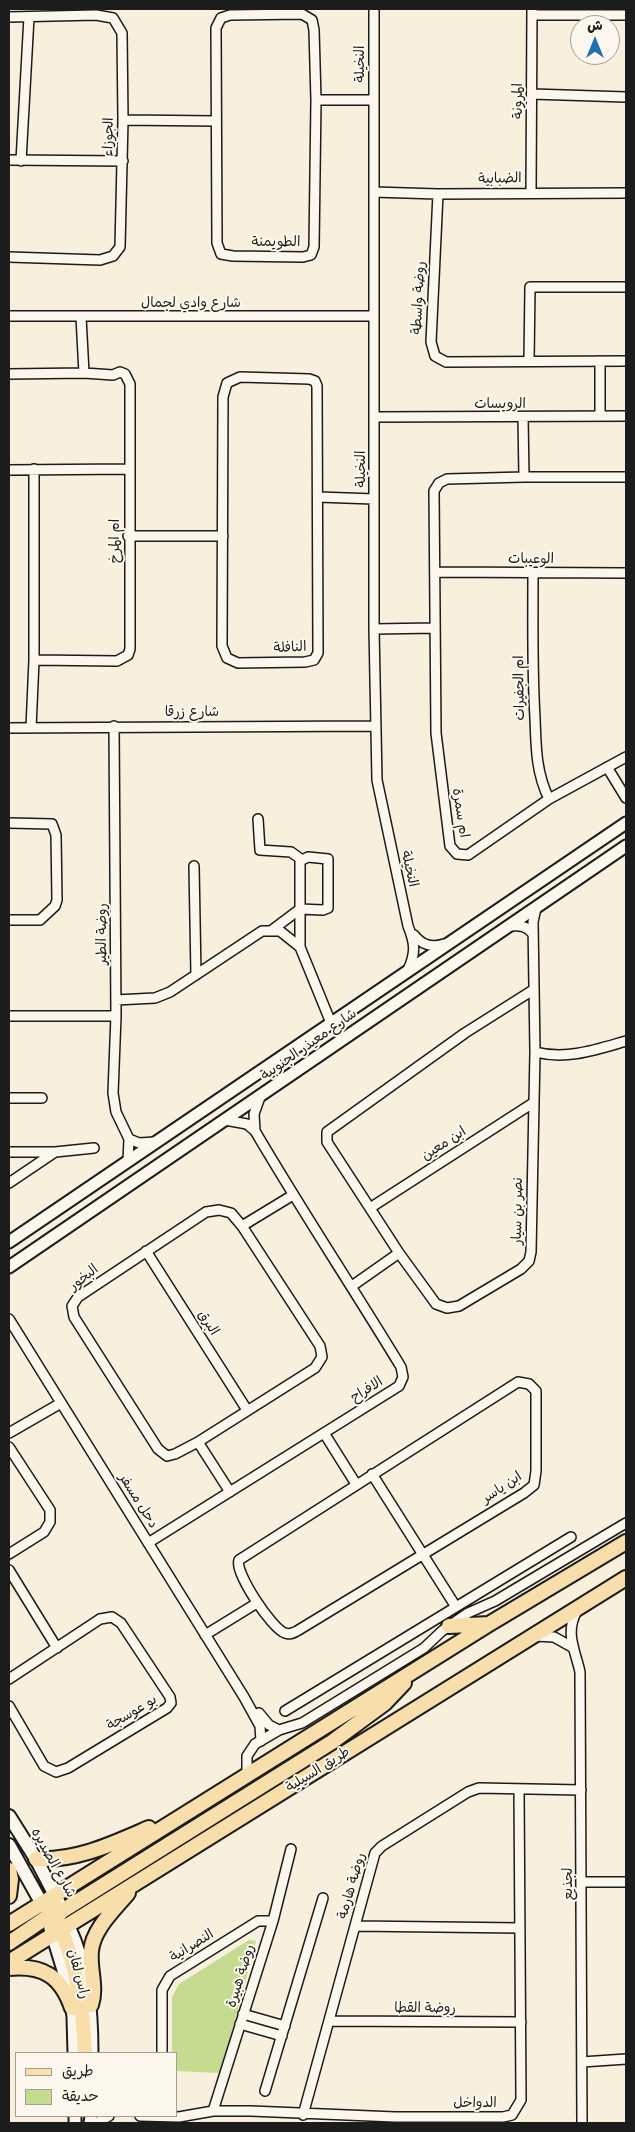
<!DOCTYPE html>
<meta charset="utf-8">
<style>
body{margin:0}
#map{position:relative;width:635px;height:2132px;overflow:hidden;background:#f8efdd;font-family:"Balsamiq Sans","Playpen Sans Arabic",sans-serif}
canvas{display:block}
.frame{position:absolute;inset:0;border:10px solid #1c1c1c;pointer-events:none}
.legend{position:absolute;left:15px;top:2052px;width:162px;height:65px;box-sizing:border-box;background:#fbf7ec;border:1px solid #a29f99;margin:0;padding:6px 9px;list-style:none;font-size:15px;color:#1c1c1c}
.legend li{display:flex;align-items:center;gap:10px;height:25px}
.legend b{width:25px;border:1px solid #a29f99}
.north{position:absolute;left:570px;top:15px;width:50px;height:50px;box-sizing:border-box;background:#fbf7ec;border:1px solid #a29f99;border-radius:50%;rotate:0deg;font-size:14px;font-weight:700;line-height:20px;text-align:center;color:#1c1c1c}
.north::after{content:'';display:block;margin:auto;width:18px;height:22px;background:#1f6fb2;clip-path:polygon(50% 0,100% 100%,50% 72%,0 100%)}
</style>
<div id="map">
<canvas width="635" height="2132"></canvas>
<div class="frame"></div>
<ul class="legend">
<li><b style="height:6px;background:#f8deab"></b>طريق</li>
<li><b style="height:14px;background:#c5db90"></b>حديقة</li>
</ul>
<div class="north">ش</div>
</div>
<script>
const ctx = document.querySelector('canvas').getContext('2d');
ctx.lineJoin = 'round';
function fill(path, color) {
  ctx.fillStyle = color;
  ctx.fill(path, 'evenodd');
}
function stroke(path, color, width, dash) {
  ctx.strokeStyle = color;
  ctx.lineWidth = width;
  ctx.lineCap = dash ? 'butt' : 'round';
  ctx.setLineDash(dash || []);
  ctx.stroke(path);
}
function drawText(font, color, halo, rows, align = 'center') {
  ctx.font = font + ' "Balsamiq Sans","Playpen Sans Arabic",sans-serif';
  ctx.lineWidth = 4;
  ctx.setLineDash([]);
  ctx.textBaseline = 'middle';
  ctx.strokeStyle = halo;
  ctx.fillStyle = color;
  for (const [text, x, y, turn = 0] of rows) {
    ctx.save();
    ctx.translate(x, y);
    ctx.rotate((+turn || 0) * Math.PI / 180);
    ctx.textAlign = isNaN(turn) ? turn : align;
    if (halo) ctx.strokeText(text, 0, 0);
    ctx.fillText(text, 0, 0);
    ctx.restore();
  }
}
const green = new Path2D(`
 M249 1940 256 1941 221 2073 176 2071V2053H172V1997L179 1984Z`);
const minor = new Path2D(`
 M374 9V629L377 780 408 926C415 943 416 953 408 970
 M302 14 312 20 314 30 316 100 314 247 311 255 303 257 233 256 221 254 217 243 216 28 221 18 230 15Z
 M532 15H626
 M9 17 96 15 113 18 122 33 123 120 120 247 113 256 100 260 9 257
 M532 94 626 97
 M316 100H374
 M123 120 216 121
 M9 160 123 161
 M21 161 29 17
 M374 192 438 194 626 193
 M531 193 532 9
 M438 194 431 342 435 356 446 362 626 361
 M9 316H374
 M81 317 84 373
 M529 361 530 287H626
 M9 374 84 373 113 375 120 372 125 374 130 384V649L128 655 117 661 34 660
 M240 377 309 379 315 381 317 386 318 653 314 660 305 662 238 663 227 658 222 646 223 397 227 383Z
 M600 416V361
 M374 417 626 416
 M523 417 524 477
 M9 470 129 469
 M626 477H524L447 479 439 483 434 491 436 733 450 846 457 854 468 855 549 799 626 757
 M318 497 374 499
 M128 536H223
 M435 572 626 573
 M533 573C533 621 532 670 535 718 536 747 536 773 549 799
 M374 629 435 628
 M114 726 116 1016 113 1093 116 1112 129 1139 128 1161
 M9 728 375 726
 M31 728 34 660V469
 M607 767 626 798
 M258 819 260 850 291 852 302 860 308 857 328 859V908L323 910 300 909 272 930
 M9 823 52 824 56 835 57 900 55 906 40 920H9
 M194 866 196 975
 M510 926C520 925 527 926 533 934
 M414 935C422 945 431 948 444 944
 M300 947V862L302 860
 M533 990 465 1033 327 1132V1142L399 1253 436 1304 447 1308 459 1306 521 1269 529 1261 531 1252 535 1052 533 922 536 908
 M116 1000 155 998 170 992 262 931H280L300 947 331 1023
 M9 1016H116
 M535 1052C567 1060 595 1050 626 1041
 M9 1098H42
 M255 1131 254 1114 260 1097
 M129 1139 139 1143 155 1142
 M9 1152H55L94 1148
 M9 1183 55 1152
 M370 1208 533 1103
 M219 1210 231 1213 242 1226 320 1346 322 1357 315 1368 198 1442 175 1454 167 1456 158 1449 74 1317 72 1306 78 1297 206 1212Z
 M242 1226 293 1195
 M146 1251 247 1410
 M352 1286 399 1253
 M9 1319 244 1697 260 1726 261 1741
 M518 1382 529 1384 536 1391V1471L534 1485 524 1493 297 1631C293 1633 290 1635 285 1633 272 1629 234 1572 239 1560Z
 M9 1433 61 1403
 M324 1433 356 1484
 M198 1442 230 1492
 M9 1447 50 1510V1522L44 1532 9 1554
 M372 1474 456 1607
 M148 1543 399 1386 403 1377 401 1367C353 1288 302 1211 255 1131L247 1124 225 1120
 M9 1570 57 1648
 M578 1609C564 1632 575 1649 580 1672L582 2123
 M205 1635 257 1603
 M535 1636 554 1637 572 1647
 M9 1679 100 1619 112 1617 121 1623 170 1697 171 1703 167 1708 68 1768 56 1772 44 1766 9 1706
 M285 1711 571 1537
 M259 1713 269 1725 279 1730
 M247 1774V1756L255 1744 279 1730 302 1723 424 1648 442 1631 468 1613 495 1601 626 1523
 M582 1882H626
 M355 1926 520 1928
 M243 2014 285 2026
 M329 2021 521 2022
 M240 2024 282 2036
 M162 2053V1990L170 1976 258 1921H273
 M582 2062 626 2059
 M265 2091 323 1898
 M213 2111 273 1921 291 1849
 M303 2115 375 1853 382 1846 468 1792 479 1788 581 1790
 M140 2116 179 2117 213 2111H251L395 2117H503L512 2115 521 2100 519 1789
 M96 2123 109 2116`);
const tertiary = new Path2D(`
 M9 1242 626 823
 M9 1267 626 846
 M69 1926C88 1967 92 2008 92 2053
 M50 1928 70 1993 73 2017 74 2053
 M75 2116V2123
 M90 2123 91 2116`);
const secondary = new Path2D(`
 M9 1816 36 1859 59 1903
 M9 1845 42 1904`);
const primary = new Path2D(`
 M449 1626 489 1624
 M36 1859C77 1861 112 1844 149 1828
 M9 1870 11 1879 9 1896
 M58 1923C77 1964 83 2008 85 2053
 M9 1924 489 1624 626 1542
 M52 1936 54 1921 62 1911 332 1742 385 1703 404 1683
 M9 1943 47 1917 54 1903
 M9 1962 626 1578
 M9 1968C43 1965 61 1976 72 2008
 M91 2005C97 1987 89 1969 91 1951 93 1929 114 1910 128 1893`);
const streetNames = [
 ["النخيلة",360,64,-90],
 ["المرونة",518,101,-90],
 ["الجوزاء",109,137,-89],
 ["الضبابية",500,179,-1],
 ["الطويمنة",276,242],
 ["روضة واسطة",419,298,-87],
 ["شارع وادي لجمال",191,303],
 ["الرويسات",500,404],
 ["النخيلة",361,469,-90],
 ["ام المرخ",115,541,-90],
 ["الوعيبات",531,559],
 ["النافلة",290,648,-3],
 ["ام الجفيرات",520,688,-91],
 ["شارع زرقا",192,712],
 ["ام سمرة",460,813,81],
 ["النخيلة",409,869,77],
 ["روضة الطير",102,934,-90],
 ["شارع معيذر الجنوبية",309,1045,-35],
 ["ابن معين",444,1144,-33],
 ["نصر بن سيار",518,1211,-89],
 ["البخور",84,1278,-38],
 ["البرق",208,1323,58],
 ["الافراح",367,1390,-32],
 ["ابن ياسر",502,1488,-34],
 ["دحل مسفر",138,1501,58],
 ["بو عوسجة",132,1713,-31],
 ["طريق السيلية",318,1770,-32],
 ["شارع الصديره",53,1863,61],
 ["لجذيع",568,1884,-90],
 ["روضة هارمة",352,1886,-74],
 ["النصرانية",192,1946,-32],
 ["راس لفان",78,1974,75],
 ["روضة هبيرة",241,1976,-73],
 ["روضة القطا",425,2008],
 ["الدواخل",475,2103]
];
fill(green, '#c5db90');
stroke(minor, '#1c1c1c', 12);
stroke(tertiary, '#1c1c1c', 15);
stroke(secondary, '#1c1c1c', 16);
stroke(primary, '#1c1c1c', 18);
stroke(minor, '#fbf7ec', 9);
stroke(tertiary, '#fbf7ec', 11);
stroke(secondary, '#fbf7ec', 12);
stroke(primary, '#f8deab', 14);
drawText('14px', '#1c1c1c', '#fbf7ec', streetNames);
</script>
